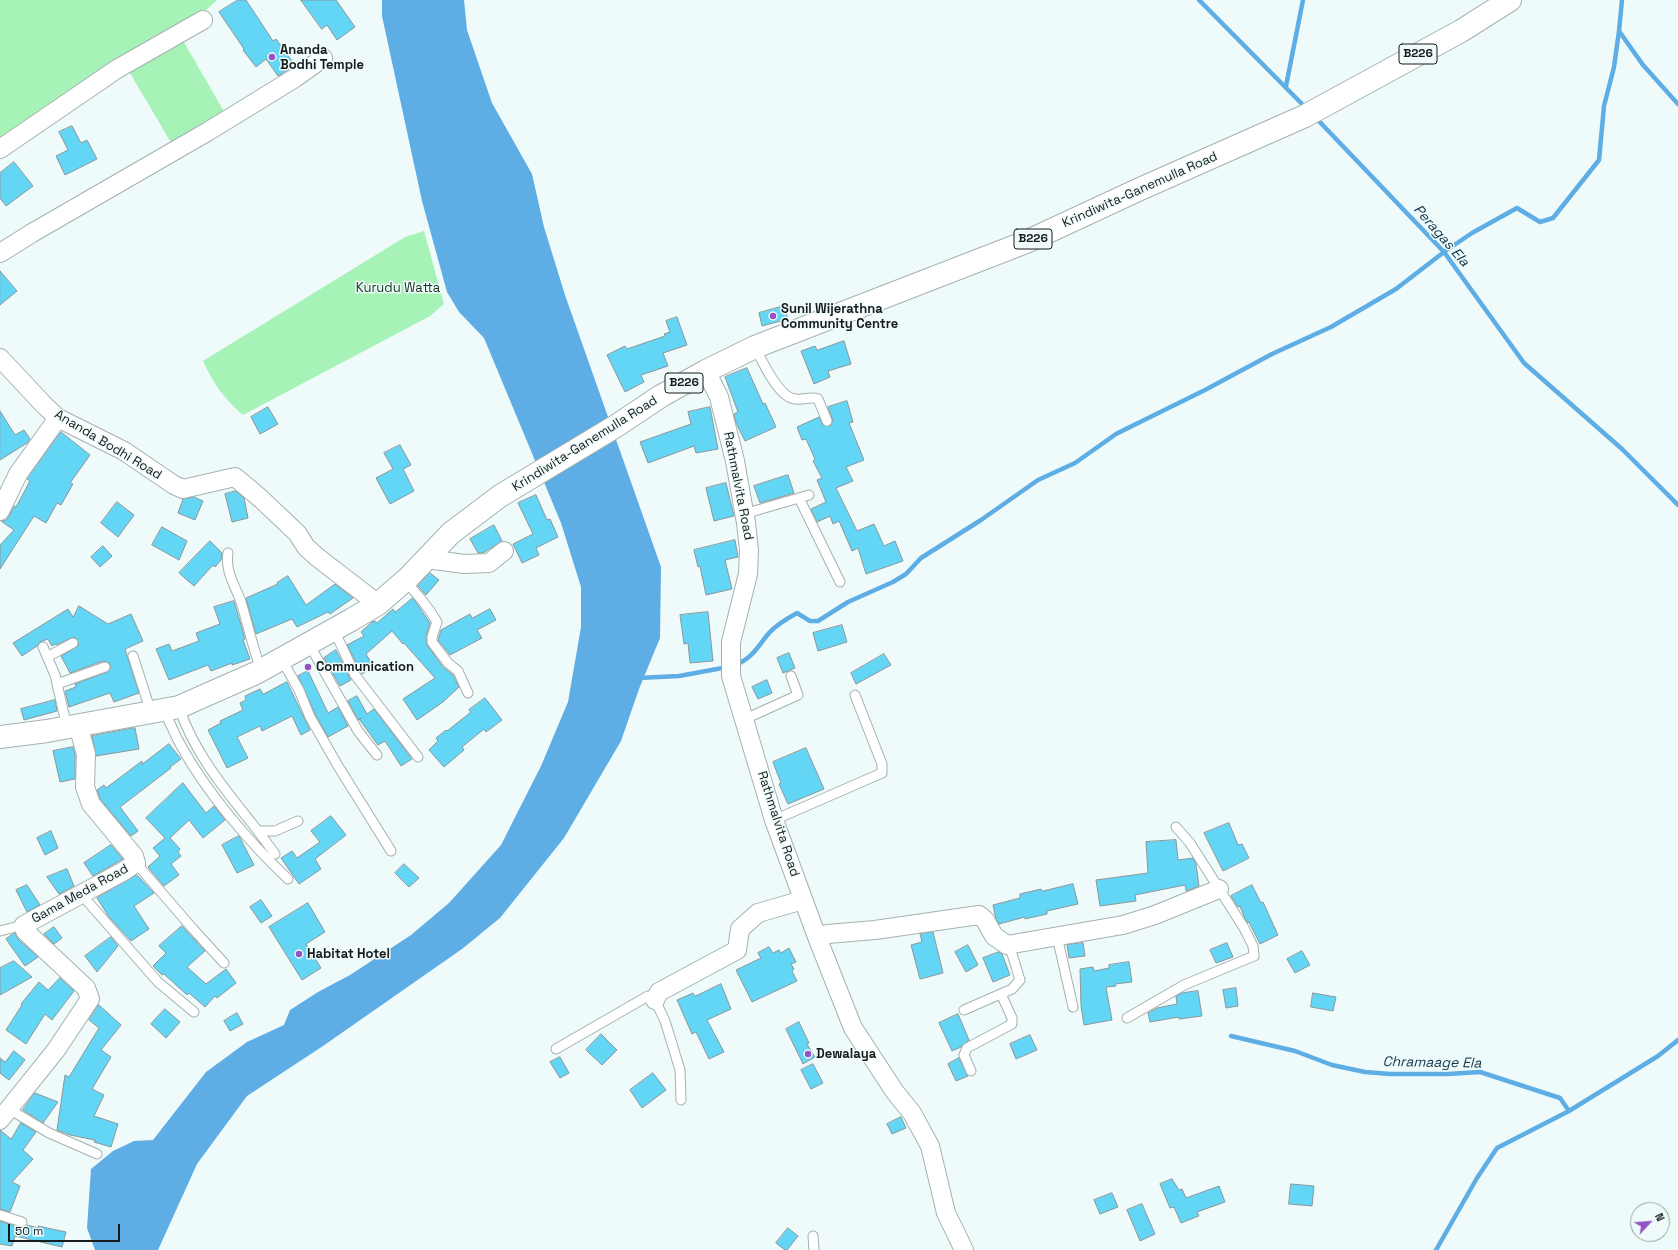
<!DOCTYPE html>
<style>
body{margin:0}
#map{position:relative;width:1678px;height:1250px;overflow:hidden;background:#eefbfa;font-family:"Space Grotesk",sans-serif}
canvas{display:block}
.north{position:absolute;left:1630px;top:1202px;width:40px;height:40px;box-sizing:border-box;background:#eefbfa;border:1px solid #98a1a1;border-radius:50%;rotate:64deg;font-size:11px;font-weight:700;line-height:16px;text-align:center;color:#171b1b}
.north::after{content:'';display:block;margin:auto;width:14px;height:18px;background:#9551c6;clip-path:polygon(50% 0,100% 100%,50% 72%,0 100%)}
.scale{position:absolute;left:8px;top:1224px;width:112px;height:18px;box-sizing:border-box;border:2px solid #171b1b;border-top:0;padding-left:5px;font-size:12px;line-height:14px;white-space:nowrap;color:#171b1b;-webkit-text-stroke:3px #eefbfa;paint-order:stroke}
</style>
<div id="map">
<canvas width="1678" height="1250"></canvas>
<div class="north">N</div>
<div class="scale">50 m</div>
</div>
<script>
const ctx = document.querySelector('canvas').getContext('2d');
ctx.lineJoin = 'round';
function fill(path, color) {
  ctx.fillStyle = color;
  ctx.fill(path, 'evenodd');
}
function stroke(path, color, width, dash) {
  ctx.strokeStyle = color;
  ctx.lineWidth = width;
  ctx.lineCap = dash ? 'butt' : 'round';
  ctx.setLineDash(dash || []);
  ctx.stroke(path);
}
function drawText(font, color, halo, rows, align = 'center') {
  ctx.font = font + ' "Space Grotesk",sans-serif';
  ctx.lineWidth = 3;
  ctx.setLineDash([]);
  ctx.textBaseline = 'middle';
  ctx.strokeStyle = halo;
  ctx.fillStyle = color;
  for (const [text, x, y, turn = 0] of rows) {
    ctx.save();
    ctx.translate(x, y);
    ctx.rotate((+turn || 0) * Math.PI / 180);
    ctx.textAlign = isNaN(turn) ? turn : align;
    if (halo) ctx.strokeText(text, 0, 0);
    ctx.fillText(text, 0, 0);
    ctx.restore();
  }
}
const green = new Path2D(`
 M0 0H217L205 11 136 48 0 138Z
 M181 37 226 115 173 146 127 68Z
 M424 231 444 304 430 316 243 415C225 400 213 383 203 361L405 237Z`);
const water = new Path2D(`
 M382 0H464L467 30 492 103 532 174 544 227 565 295 661 567 660 638 639 689 621 741 564 838 500 918 462 949 323 1046 247 1096 197 1164 158 1250H95L87 1228 91 1169 113 1151 134 1141 153 1140 206 1072 247 1042 284 1025 290 1010 318 992 350 975 411 935 449 903 501 845 541 766 568 702 581 627V587L561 523 484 338 459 312 447 292 422 201 382 16Z`);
const stream = new Path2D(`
 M1199 0 1306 108
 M1622 0 1619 31 1643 65 1678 104
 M1286 86 1303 0
 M1316 118 1444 252 1524 363 1622 449 1678 505
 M735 665C752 659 758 646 769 633 776 625 788 618 797 613L810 621H818L848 602 893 582 906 574 921 558 981 520 1038 480 1075 463 1116 434 1132 426 1205 390 1272 354 1331 327 1396 289 1444 252 1472 233 1517 208 1540 222 1553 218 1599 160 1604 106 1614 67 1619 31
 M638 678 679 676 728 667
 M1231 1036 1295 1051 1332 1065 1365 1072 1390 1074H1448L1480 1072 1560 1098 1569 1111 1658 1056 1678 1040
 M1436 1250 1477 1178 1497 1148 1569 1111`);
const building = new Path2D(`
 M238 0H246L273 41 276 39 295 65 278 76 266 59 256 67 243 50 244 49 219 12Z
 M301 0H336L355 27 337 40 327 25 322 29Z
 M72 126 81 143 87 140 97 159 65 175 56 156 68 150 59 132Z
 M14 162 33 186 6 206 0 198V173Z
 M0 271 17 291 0 305Z
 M784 306 788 319 762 326 759 313Z
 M677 317 687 345 663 353 668 366 641 375 644 382 625 392 607 355 625 346 627 349 665 336 664 334 670 332 666 321Z
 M844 341 851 364 828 371 830 377 814 384 801 351 815 346 817 350Z
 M747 368 763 404 765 403 776 427 745 441 736 423 734 414 738 412 725 377Z
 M847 401 853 422 849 423 864 460 846 467 853 481 836 488 857 531 874 524 884 546 895 541 903 561 866 574 858 548 852 551 839 521 833 524 830 516 817 522 811 509 826 502 817 480 822 478 813 461 815 459 806 439 802 440 797 427 819 417 823 425 830 426 833 421 828 407Z
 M268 407 278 424 260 434 251 417Z
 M710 407 718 449 696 453 694 446 648 463 640 442 691 424 688 412Z
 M0 411 15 435 24 430 30 439 27 443 0 460Z
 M61 432 90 455 70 483 73 484 61 505 57 503 46 523 34 516 0 569V545L14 530 1 521 6 520 9 516 14 506 16 507 30 481 27 479Z
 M400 445 411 465 403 469 414 491 390 504 376 478 393 469 384 453Z
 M788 475 794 493 760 503 754 486Z
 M726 483 734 516 714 521 706 488Z
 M236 491 244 498 248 518 232 522 225 494Z
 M536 495 547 520 550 519 558 537 536 548 539 555 522 563 513 544 533 534 518 503Z
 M194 497 203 501 195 520 178 513 183 499Z
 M117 502 134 515 118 537 101 523Z
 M494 525 502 541 483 553H478L470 539Z
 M162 527 187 541 179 560 152 545Z
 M735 540 738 557 725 560 732 589 706 595 700 566 698 567 694 550Z
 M210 541 222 553 221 560 215 567 213 565 194 586 179 573Z
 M103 546 112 556 100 567 91 557Z
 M430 573 439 580 426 595 418 586Z
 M288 576 306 605 335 584 353 598 330 614 328 612 297 627 292 619 256 634 246 598 278 584 277 583Z
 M413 598 430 623 426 637 427 645 443 667 453 675 459 687 443 702 417 720 403 699 435 678 404 643 403 644 392 631 366 654 374 667 362 674 347 645 364 636 361 632 372 622 375 621 377 623 393 609 395 612Z
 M234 601 245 639 243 640 250 659 232 665V663L211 671 208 665 169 680 156 649 169 644 172 651 199 641 196 633 220 624 214 607Z
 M79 606 108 624 131 614 143 641 125 649 139 693 114 702 110 693 69 707 65 691 76 687 75 684 107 672 111 668 109 663 103 661 70 673 61 656 78 646V641L74 637 56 645 55 644 52 646 48 639 40 642 37 646 22 656 13 643 68 609 73 617Z
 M490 609 496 620 477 630 482 638 450 655 438 640 441 630 470 614 472 618Z
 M708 612 713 661 690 663 688 643 684 644 680 615Z
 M842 625 847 642 818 651 813 633Z
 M336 650 351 680 340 686 324 658Z
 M789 653 795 668 783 673 777 658Z
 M884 654 891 665 856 684 851 673Z
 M308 671 328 713 338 707 348 726 328 737 315 714 298 676Z
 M767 680 772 693 758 699 752 687Z
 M287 682 310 730 301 735 292 716 262 731 260 726 237 737 248 758 227 768 208 730 221 723 220 721 243 710 240 703 246 700 245 696 260 689 263 694Z
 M357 696 367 714 374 709 412 759 401 766 385 741 378 745 359 719 362 718 358 720 348 701Z
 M485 698 502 720 486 732 484 729 462 747 464 750 444 767 429 750 438 741 436 738 446 730 447 731 471 712 469 710Z
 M55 700 57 711 24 720 21 709Z
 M135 728 139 749 96 756 92 736Z
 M169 744 181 759 170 767 171 768 120 807 138 831 131 836 100 799 97 790 104 785 106 788 142 761V764Z
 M73 747 75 755V779L60 782 53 751Z
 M806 748 824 789 788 804 779 784 781 783 773 762Z
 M183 783 206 813 214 806 225 820 203 838 189 820 170 838 180 849 178 852 181 856 171 864 179 875 164 886 148 867 160 856 153 848 165 838 146 818Z
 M331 816 346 835 315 859 321 869 299 884 281 858 292 851 297 858 320 842 311 831Z
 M1229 823 1238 845 1242 844 1249 858 1223 871 1204 833Z
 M51 831 58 848 45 855 37 838Z
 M239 836 254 865 237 873 222 845Z
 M1176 840 1178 860 1193 858 1196 864 1199 886 1186 891 1185 885 1135 895 1136 901 1100 906 1096 880 1148 873 1146 842Z
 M111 845 123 859 93 876 84 863Z
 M404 864 419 878 409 887 395 873Z
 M67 869 74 886 59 894 47 877Z
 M137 875 154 893 134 906 149 929 131 941 109 917 97 898Z
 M1073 884 1078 904 1047 911V914L1025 919V917L999 924 996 919 993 905 1020 898V894L1041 889 1042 891Z
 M27 885 40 905 27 912 16 890Z
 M1252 885 1261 903 1263 902 1278 935 1260 944 1249 922 1248 923 1245 919 1240 906 1238 907 1231 896Z
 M261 900 272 916 261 923 250 907Z
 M308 903 325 932 306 944 321 968 302 980 269 927Z
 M182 926 205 951 187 967 206 984 226 969 236 983 217 998 215 996 205 1007 189 993 187 995 164 974 162 975 153 966 166 953 159 946Z
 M54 927 62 938 54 944 44 934Z
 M933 932 943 973 920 979 911 945 922 942 920 934Z
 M15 933 18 939 38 957 25 966 6 939Z
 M111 937 118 946 97 972 85 956Z
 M1083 943 1085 956 1069 958 1067 945Z
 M1227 943 1233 957 1216 963 1210 950Z
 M968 945 978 965 966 972 955 952Z
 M769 947 773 953 779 950 781 953 789 948 796 962 791 964 794 969 792 971 797 981 752 1002 736 970 761 958 758 953Z
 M1302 951 1310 965 1295 973 1287 959Z
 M999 952 1002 954 1010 975 993 982 983 958Z
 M14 961 32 977 0 995V968Z
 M1129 962 1132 982 1115 984 1116 986 1106 987 1112 1020 1084 1025 1081 1006 1080 969 1093 967 1094 971 1109 968V965Z
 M60 978 74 991 52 1020 45 1014 26 1044 6 1030 22 1005 21 1004 39 982 48 990Z
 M721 984 731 1009 707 1020 724 1052 709 1059 696 1032 692 1034 677 1000 693 993 695 996Z
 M1236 988 1238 1006 1226 1008 1223 990Z
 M1198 991 1202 1016 1179 1019V1017L1150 1022 1148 1013 1157 1008 1177 1004 1176 996 1182 993Z
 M1313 993 1336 997 1333 1011 1311 1007Z
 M99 1005 121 1025 101 1050 111 1057 92 1089 104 1095 94 1116 118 1124 111 1147 94 1142 95 1140 70 1135 57 1130 65 1075 69 1077 99 1028 89 1020Z
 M165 1009 180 1022 166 1038 151 1024Z
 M237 1013 243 1024 230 1031 224 1021Z
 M958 1014 969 1040 961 1047 952 1051 939 1023Z
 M799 1022 809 1043 807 1044 815 1057 803 1064 786 1029Z
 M601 1034 617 1050 602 1065 586 1050Z
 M1030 1035 1037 1050 1016 1059 1010 1044Z
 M14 1051 25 1060 9 1080 0 1073V1058L5 1062Z
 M560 1057 569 1073 560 1078 550 1062Z
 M959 1058 968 1076 956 1081 948 1064Z
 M813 1064 823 1083 811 1089 801 1070Z
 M653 1073 666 1090 642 1108 630 1090Z
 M35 1093 58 1102 43 1123 23 1110Z
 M901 1117 906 1128 892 1134 887 1124Z
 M21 1123 36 1132 23 1150 33 1159 12 1182 20 1186 10 1212 0 1209V1130L11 1139Z
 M1172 1179 1179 1190 1182 1189 1186 1198 1219 1186 1225 1202 1197 1212 1199 1216 1181 1223 1174 1207 1170 1208 1160 1184Z
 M1291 1184 1314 1186 1312 1206 1289 1204Z
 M1112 1193 1118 1207 1100 1214 1094 1200Z
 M1142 1204 1155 1234 1140 1241 1127 1210Z
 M0 1221 21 1228 27 1225 38 1228V1226L66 1232 62 1247 15 1236 12 1246 0 1244Z
 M788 1228 798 1236 787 1250H785L776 1243Z`);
const service = new Path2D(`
 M755 347C762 361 779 399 796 399 804 400 811 396 818 399L827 421
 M799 498 840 582
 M744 514 809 495
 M228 553C225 572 235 585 241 602 248 625 253 648 261 670
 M405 581C417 594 428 606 437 622L432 637V642L448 663 458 671 468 693
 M334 630 355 675 418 757
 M309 644 358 731 377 755
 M43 647 55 675 67 727
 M133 656 151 712
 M47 657 73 643
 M282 660 299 690 310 717 338 766 391 851
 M57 684 105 667
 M179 707C194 754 228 793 258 831H275L298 821
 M164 711C170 722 174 733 180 744 206 792 249 842 288 879
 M745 719 798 695 791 676
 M774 820 882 773V764L855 695
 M258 831 275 854
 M136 863 193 929 224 963
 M81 894 158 982 194 1012
 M0 931 24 925
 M1057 936 1073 1007
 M964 1010 1012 989 1020 980 1009 944
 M1127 1018 1184 985 1254 956 1253 946 1244 928 1190 843 1176 827
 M556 1049 648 996 655 1000 665 1021 680 1070 681 1100
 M971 1071 964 1055 967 1048 1012 1024V1018L1001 994
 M9 1109 49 1133 97 1154
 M0 1215 22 1222
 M813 1236 814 1250`);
const minor = new Path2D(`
 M0 149 117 69 203 20
 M0 253 32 233 207 132 295 78 323 58
 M0 358 45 406 58 418 124 451 174 485 183 489 235 477 260 498 297 533 306 547 317 557 378 604
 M706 371 719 397 735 461 746 523 749 550 748 574 731 642V676L774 820 817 937 853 1028 895 1092 912 1113 930 1146 946 1213 964 1250
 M0 511 18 474 58 418
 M427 559 464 564 489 563 504 551
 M817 937 828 934 875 930 979 915 985 920 994 936 1007 945 1123 925 1155 915 1219 889
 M655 1000 659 992 737 950 740 929 758 913 803 900
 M0 1120 56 1050 90 999 86 988 25 931 24 925 124 871 136 863 134 856 91 804 85 787 86 754 78 725`);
const primary = new Path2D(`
 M0 737 47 731 179 707 256 673 351 620 378 604 408 578 451 533 500 496 616 426 661 396 706 371 755 347 1026 242 1140 189 1305 116 1461 31 1510 0`);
const markers = [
 [272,57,4,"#9551c6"],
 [773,316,4,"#9551c6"],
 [308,667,4,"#9551c6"],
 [299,954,4,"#9551c6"],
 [808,1054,4,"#9551c6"]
];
const shields = [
 [1418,54,38],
 [1033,239,38],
 [684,383,38]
];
const shieldNames = [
 ["B226",1418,54],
 ["B226",1033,239],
 ["B226",684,383]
];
const poiNames = [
 ["Ananda",280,50],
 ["Bodhi Temple",280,65],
 ["Sunil Wijerathna",781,309],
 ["Community Centre",781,324],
 ["Communication",316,667],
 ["Habitat Hotel",307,954],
 ["Dewalaya",816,1054]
];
const streetNames = [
 ["Krindiwita-Ganemulla Road",1140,190,-24],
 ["Krindiwita-Ganemulla Road",585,444,-32],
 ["Ananda Bodhi Road",108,445,31],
 ["Rathmalvita Road",738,486,79],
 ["Rathmalvita Road",778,824,72],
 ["Gama Meda Road",80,894,-29]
];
const parkNames = [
 ["Kurudu Watta",398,288]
];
const waterNames = [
 ["Peragas Ela",1441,236,49],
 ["Chramaage Ela",1432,1063,1]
];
fill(green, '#a7f2b6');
fill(water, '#5eade4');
stroke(stream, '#5eade4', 4.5);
fill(building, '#64d6f5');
stroke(building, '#8c969a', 1);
stroke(service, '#a5b1b1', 11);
stroke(minor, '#a5b1b1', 20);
stroke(primary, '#a5b1b1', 24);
stroke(service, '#fff', 9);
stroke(minor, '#fff', 18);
stroke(primary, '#fff', 22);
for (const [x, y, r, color] of markers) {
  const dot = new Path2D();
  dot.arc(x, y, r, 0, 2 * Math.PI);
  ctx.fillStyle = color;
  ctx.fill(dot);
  stroke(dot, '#eefbfa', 1.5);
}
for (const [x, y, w] of shields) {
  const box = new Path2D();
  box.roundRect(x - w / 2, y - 10, w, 20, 3);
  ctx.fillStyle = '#eefbfa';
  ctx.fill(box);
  stroke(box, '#171b1b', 1);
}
drawText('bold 12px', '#171b1b', null, shieldNames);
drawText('bold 13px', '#171b1b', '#eefbfa', poiNames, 'left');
drawText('13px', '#171b1b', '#eefbfa', streetNames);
drawText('13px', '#14341d', '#eefbfa', parkNames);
drawText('italic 14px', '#15374e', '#eefbfa', waterNames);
</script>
